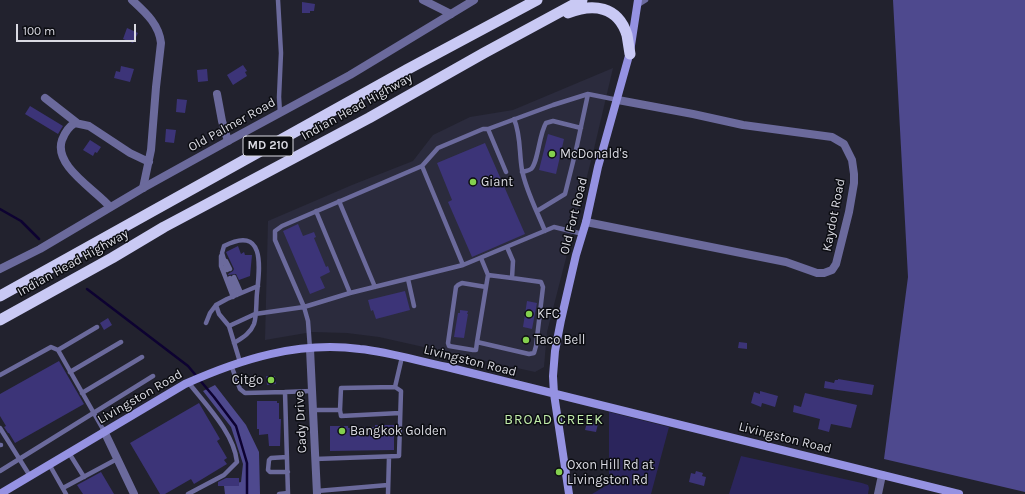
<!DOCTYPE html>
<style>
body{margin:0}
#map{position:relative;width:1025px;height:494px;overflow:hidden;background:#22222e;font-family:Karla,sans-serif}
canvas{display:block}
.scale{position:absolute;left:16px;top:24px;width:120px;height:18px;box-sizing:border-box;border:2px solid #dadae2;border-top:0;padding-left:5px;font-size:12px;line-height:14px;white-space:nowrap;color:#dadae2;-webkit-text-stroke:3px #0c0d12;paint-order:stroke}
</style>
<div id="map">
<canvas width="1025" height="494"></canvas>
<div class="scale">100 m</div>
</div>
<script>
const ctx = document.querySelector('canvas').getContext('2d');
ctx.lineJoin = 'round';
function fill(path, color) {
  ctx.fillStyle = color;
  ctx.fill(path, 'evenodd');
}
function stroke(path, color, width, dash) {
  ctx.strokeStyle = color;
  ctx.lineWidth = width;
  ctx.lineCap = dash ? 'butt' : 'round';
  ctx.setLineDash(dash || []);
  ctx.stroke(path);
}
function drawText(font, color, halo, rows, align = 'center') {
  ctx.font = font + ' Karla,sans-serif';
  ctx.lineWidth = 3;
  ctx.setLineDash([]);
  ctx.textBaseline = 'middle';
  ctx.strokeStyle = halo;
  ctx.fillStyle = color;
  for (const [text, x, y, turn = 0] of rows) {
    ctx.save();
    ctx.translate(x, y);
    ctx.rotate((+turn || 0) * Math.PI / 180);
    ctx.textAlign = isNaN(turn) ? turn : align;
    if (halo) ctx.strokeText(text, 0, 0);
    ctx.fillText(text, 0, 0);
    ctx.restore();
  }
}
const built = new Path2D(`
 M613 68 593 153 547 332 544 367 535 372 379 337 347 333 312 332 265 340 268 221 352 185 413 161 433 135 470 117 513 110Z`);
const green = new Path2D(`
 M609 412 669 427 651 494H592L609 484Z
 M741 456 862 483 868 485 869 488 868 494H729Z`);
const forest = new Path2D(`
 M893 0H1025V492L884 459 908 277Z
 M215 385 246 425 259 452 260 494H225L224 486 241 482 243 464 231 427 203 391Z`);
const stream = new Path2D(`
 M0 209 21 221 39 239
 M87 289 188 366 214 397 236 426 247 463V494`);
const building = new Path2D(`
 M302 2 315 4 314 11H310V13H302Z
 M127 28 138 33 133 43 123 39Z
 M243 65 247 71 245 72 247 76 233 85 227 75Z
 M121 66 134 69 130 82 114 78 116 71 120 72Z
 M207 69 208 81 198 82 197 70Z
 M177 99 187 100 185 113 176 112Z
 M30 106 63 126 58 134 25 114Z
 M166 129 176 130 174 143 165 142Z
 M548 134 564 139 556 174 539 170Z
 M90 140 101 147 97 153 95 152 93 156 83 150Z
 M485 143 525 234 472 257 448 202 452 200 437 163Z
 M298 224 303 236 314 232 316 237 314 238 326 267 328 266 330 272 320 277 325 288 310 294 283 231Z
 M238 246 241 254 244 252 245 255H252L250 276 239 280 236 274 228 275V274L233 271 234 269 226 252Z
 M405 291 410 310 376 319 373 310 371 311 368 300Z
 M527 301 537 303 532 329 523 327Z
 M460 310 468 311 467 314H468L464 338 454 337 458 313H460Z
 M108 318 112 325 104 330 100 323Z
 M739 342 747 343V349L738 348Z
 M59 361 84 404 15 443 9 433H8L4 427 6 426 0 416V394Z
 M266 376H275L276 384 267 385Z
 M838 379 874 385 872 395 824 388 825 381 834 383 835 380H838Z
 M760 391 778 396 775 407 762 403 761 407 751 403 754 392 760 394Z
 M805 393 857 405 851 428 831 424 829 432 818 429 820 419 793 412 794 405 801 407Z
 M257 401H277V403H279V419H281L280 446H269L268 434 259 435V429H257Z
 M199 403 220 439 217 441 227 458 224 460 227 464 194 484 191 479 165 494H160L130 443Z
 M587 422 598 424 596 432 585 430Z
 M375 425H394V450L330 451V426H348V428L375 427Z
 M696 471 703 473 702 476 706 477 704 486 689 482 691 473 695 474Z
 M101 472 114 494H83L77 485Z
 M226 478H239V486H218V482Z`);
const service = new Path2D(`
 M278 0 281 53 279 97 280 113
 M638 5 646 0
 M514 119C521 135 519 153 522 170 526 191 537 211 545 231
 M488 129 506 172
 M422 166 463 265
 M522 172C525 171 529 171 531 169 538 163 539 134 546 123L553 121 581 128
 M339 201 375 287
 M316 211 350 293
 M537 211 565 194 576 150 588 94
 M221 256V266L233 297
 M226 261 230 269
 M227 270 222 253 224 246C265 225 260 266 257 293 256 302 257 315 254 324 250 334 242 338 234 343
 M488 275 512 278
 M234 277 241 293
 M230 278 237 295
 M408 279 414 306
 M486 287 462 283 458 285 456 287 448 343 449 346 473 350H476L477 342 529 354 534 353 536 346 543 287 541 282 512 278 513 261 507 247
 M206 323 210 313 216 305
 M229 326 255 314 304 307 350 293 463 265 554 227 583 234
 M477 342 488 275 481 258
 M310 349 308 321 304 307 275 240V231L282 226 422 166 438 148 483 129H488L553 105 588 94 618 100
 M58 350 97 327
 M240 362 229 326 219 314 216 305 227 299 258 286
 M231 365 240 389 245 393 285 392
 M70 372 121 342
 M0 375 51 347 58 350 104 431
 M188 382C206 405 234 433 237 462L224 475 188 494
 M82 393 142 357
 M313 410H340L341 416 400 413
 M340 410 341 388 395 387
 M0 428 30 476
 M0 445H1
 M69 453 84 477
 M287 457 271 458 269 460 268 470 270 472H288
 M315 459 399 456 401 391 395 387 402 357
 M49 464 66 494
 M0 471 153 376
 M63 488 117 459
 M317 491 388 485
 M279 494 288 493
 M288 494 285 392 312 391
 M388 494 389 457`);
const minor = new Path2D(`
 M132 0C145 12 159 24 161 43L156 87 151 150 143 188
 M423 0 451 14
 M217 94 222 121 228 141
 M45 98 77 123
 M110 207C96 190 53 166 62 140 65 132 68 127 75 123L89 126 130 153 149 162
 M586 222 786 262 817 273H824L832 270 836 264 849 212 854 183V174L852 160 844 144 832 137 743 125 693 114 618 100
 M310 349 317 494
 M104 431 134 494
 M878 494 882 475`);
const tertiary = new Path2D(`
 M0 269 40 249 143 188 228 141 350 75 474 0`);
const secondary = new Path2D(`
 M0 494 185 384C241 359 298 341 360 349 389 352 418 361 447 367L959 494
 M569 494 554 394 553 376 555 351 561 320 576 255 586 222 598 167 630 52 638 0`);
const trunk = new Path2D(`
 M568 13C593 3 618 6 627 35 628 41 629 48 630 54
 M0 296 408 69 537 0
 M0 320 112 258 164 227 369 118 484 53 582 0`);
const markers = [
 [552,154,4,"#84d04e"],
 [473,182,4,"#84d04e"],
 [529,314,4,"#84d04e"],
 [526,340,4,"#84d04e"],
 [271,380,4,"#84d04e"],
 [342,431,4,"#84d04e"],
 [559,472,4,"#84d04e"]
];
const shields = [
 [268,146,50]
];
const shieldNames = [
 ["MD 210",268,146]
];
const streetNames = [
 ["Indian Head Highway",357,107,-29],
 ["Old Palmer Road",232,125,-29],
 ["Kaydot Road",834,215,-79],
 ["Old Fort Road",574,216,-76],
 ["Indian Head Highway",73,263,-29],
 ["Livingston Road",470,361,14],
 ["Livingston Road",140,397,-30],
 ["Cady Drive",301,422,-93],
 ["Livingston Road",785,438,14]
];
const poiNames = [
 ["McDonald's",560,154],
 ["Giant",481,182],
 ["KFC",537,314],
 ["Taco Bell",534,340],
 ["Citgo",263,380,"right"],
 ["Bangkok Golden",350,431],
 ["Oxon Hill Rd at",567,465],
 ["Livingston Rd",567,480]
];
const neighbourhoodNames = [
 ["BROAD CREEK",554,420]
];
fill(built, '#2b2b3d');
fill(green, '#2b255c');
fill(forest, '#4e498e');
stroke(stream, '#0d0231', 2.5);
fill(building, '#3c3478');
stroke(service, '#6b6a9c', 4.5);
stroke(minor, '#6b6a9c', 8);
stroke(tertiary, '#6b6a9c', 8);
stroke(secondary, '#9592e2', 8);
stroke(trunk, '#c9c9f4', 11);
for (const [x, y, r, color] of markers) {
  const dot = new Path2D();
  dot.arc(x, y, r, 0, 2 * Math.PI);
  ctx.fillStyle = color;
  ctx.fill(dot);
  stroke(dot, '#0c0d12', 1.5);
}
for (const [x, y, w] of shields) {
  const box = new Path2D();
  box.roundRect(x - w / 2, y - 10, w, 20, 3);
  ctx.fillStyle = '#0c0d12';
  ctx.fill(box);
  stroke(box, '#dadae2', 1);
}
drawText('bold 12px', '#dadae2', null, shieldNames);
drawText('13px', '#dadae2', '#0c0d12', streetNames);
drawText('13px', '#dadae2', '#0c0d12', poiNames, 'left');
ctx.letterSpacing = '1px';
drawText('14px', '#c1eca9', '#0c0d12', neighbourhoodNames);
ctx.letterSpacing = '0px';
</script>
